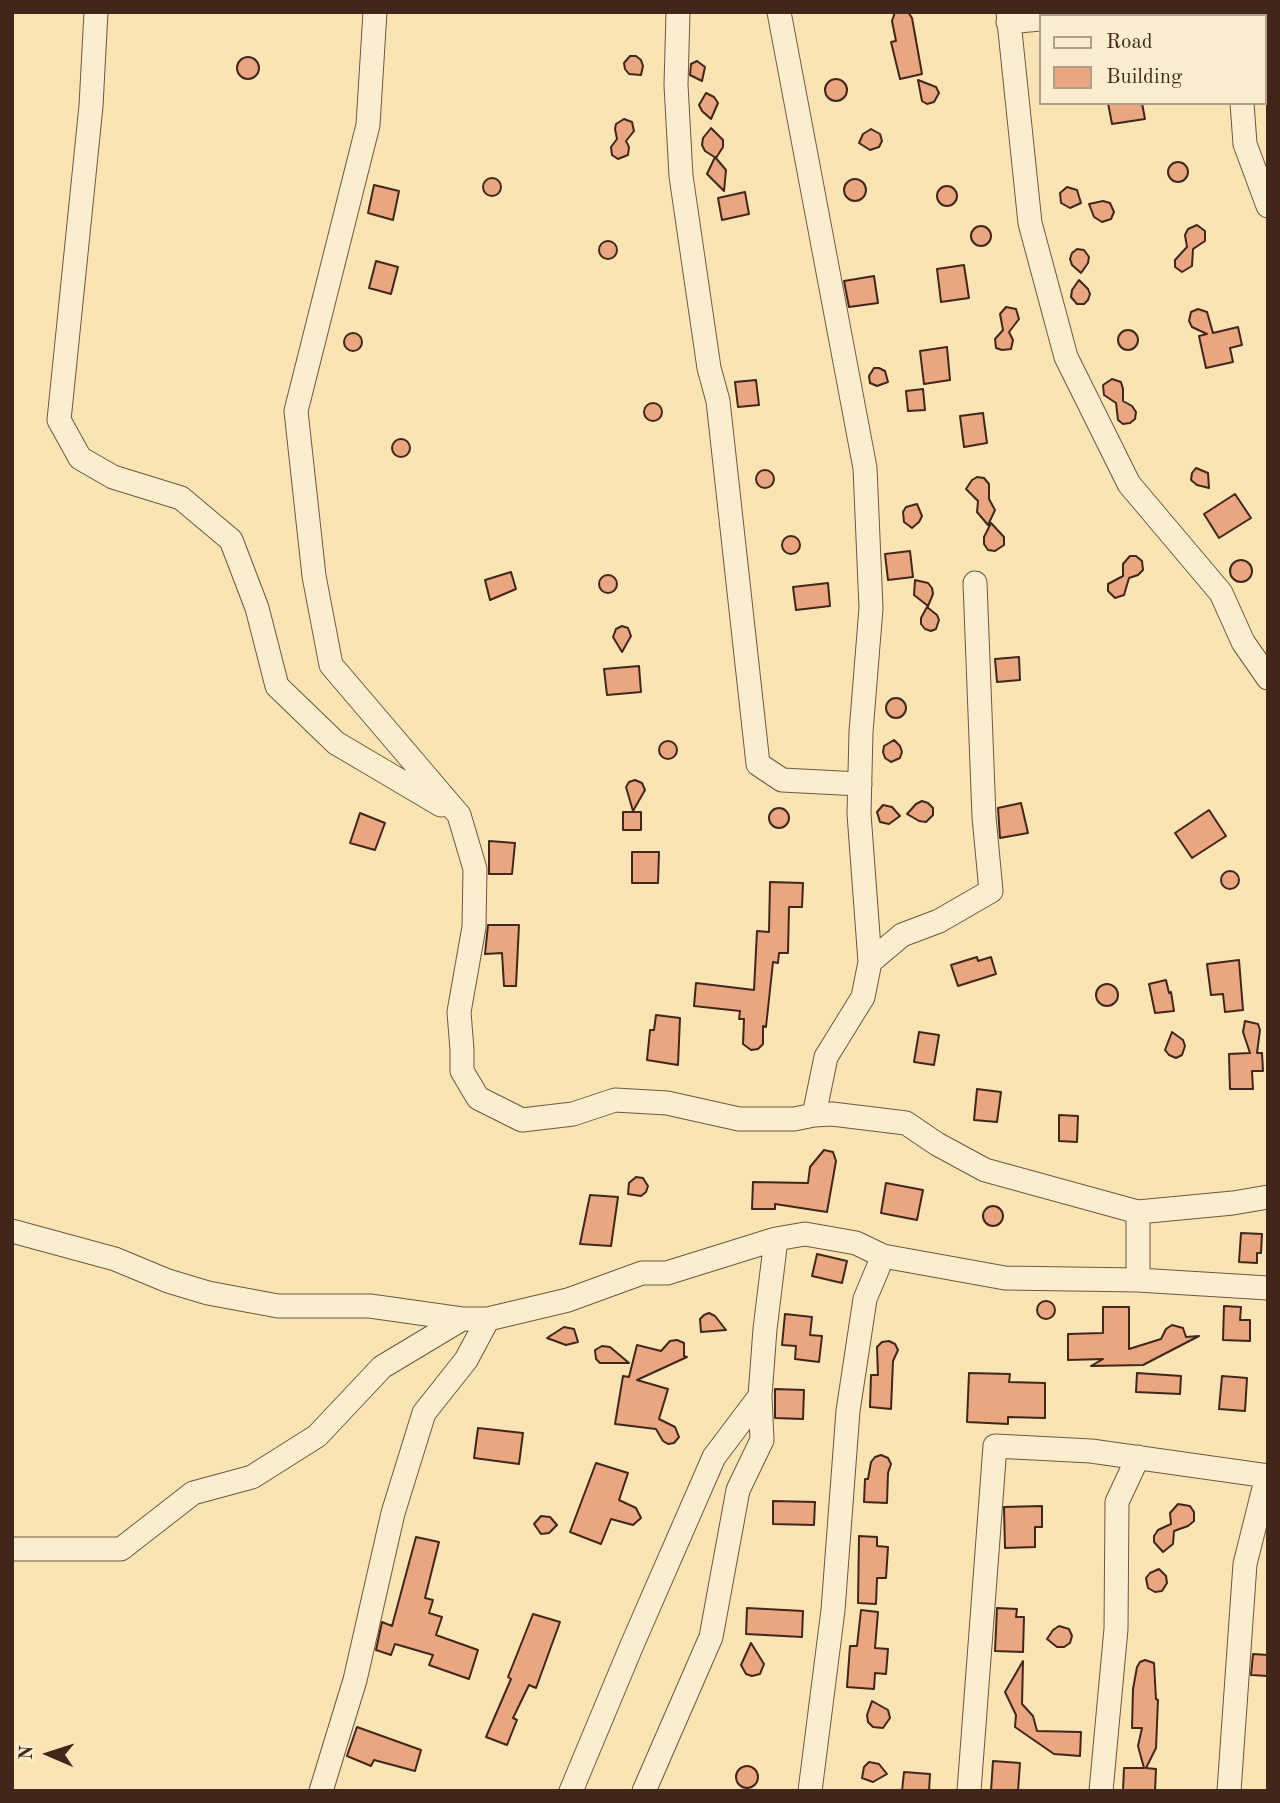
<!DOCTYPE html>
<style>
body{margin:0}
#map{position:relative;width:1280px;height:1803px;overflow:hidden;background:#f8e5b3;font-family:"Old Standard TT",serif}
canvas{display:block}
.frame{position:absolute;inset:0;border:14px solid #41261b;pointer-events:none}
.legend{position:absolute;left:1039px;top:14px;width:228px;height:91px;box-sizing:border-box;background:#faeece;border:2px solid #b09e86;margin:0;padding:9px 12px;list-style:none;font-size:21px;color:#41261b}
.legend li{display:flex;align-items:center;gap:14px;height:35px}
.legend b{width:35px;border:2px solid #b09e86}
.north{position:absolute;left:14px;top:1719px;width:70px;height:70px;-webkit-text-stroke:5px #faeece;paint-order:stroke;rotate:273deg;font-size:19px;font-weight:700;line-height:28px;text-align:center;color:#41261b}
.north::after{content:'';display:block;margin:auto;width:24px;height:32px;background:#41261b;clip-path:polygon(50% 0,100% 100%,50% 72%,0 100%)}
</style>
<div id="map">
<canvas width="1280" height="1803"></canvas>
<div class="frame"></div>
<ul class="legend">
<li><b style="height:9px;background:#faeece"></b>Road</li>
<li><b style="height:19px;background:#eaa680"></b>Building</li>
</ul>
<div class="north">N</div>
</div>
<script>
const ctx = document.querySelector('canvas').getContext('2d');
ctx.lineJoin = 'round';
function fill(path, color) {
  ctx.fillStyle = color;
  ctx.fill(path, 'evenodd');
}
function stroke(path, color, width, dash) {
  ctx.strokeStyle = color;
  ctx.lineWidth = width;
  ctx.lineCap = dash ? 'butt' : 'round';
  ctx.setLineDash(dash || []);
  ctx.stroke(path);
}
const building = new Path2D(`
 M895 12H908L912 18 922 74 900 79 891 42 896 41 892 21Z
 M630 56H636L641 60 643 66 641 75 629 74 625 69 624 63Z
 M237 68a11 11 0 1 1 22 0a11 11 0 1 1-22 0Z
 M697 61 705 67 702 81 690 75 691 64Z
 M825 90a11 11 0 1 1 22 0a11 11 0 1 1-22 0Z
 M918 80 936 87 939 93 934 102 927 104 922 101Z
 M706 93 714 97 718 103 711 119 702 111 699 105Z
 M1108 103H1142L1145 119 1112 124Z
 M624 119 632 122 634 131 626 141 629 147 628 155 618 159 612 155 611 147 617 139 615 129 616 124Z
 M711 128 723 140V147L716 158 705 151 702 145 703 138Z
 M871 129 880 134 882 141 879 147 870 150 859 143 863 134Z
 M715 157 726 170 724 191 707 174Z
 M1168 172a10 10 0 1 1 20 0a10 10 0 1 1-20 0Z
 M483 187a9 9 0 1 1 18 0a9 9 0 1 1-18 0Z
 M844 190a11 11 0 1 1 22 0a11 11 0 1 1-22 0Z
 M374 185 399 191 393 220 368 213Z
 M937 196a10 10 0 1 1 20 0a10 10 0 1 1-20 0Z
 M1067 187 1077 190 1081 203 1070 208 1061 203 1060 193Z
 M745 192 749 214 722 220 718 198Z
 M1103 201 1110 203 1114 212 1111 219 1102 222 1094 217 1089 204Z
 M1197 225 1205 231V241L1193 249 1192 266 1182 272 1175 267V260L1187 247 1185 235 1188 229Z
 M971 236a10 10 0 1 1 20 0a10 10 0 1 1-20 0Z
 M599 250a9 9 0 1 1 18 0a9 9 0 1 1-18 0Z
 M1077 249 1084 250 1089 257 1088 263 1081 273 1072 265 1070 259 1072 253Z
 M376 261 398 267 391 294 369 288Z
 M964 265 969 298 941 302 937 269Z
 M874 276 878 303 849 307 844 281Z
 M1079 280 1088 289 1090 294 1088 300 1084 304H1077L1071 297 1072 290Z
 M1006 307 1016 309 1019 319 1009 332 1013 340 1011 349 1002 350 996 348 995 339 1003 330 1000 314Z
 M1198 309 1207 312 1213 333 1238 327 1242 345 1230 348 1233 362 1206 368 1199 336 1207 334 1192 327 1189 321 1191 312Z
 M1118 340a10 10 0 1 1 20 0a10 10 0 1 1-20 0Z
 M344 342a9 9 0 1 1 18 0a9 9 0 1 1-18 0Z
 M947 347 950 380 924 384 920 351Z
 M874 368H879L885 371 888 382 877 386 870 383 869 376Z
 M1112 379 1121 382 1123 389V401L1132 406 1136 412 1135 419 1130 423 1123 424 1118 420 1116 403 1104 395 1103 385Z
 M756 380 759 405 738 407 735 382Z
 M923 389 925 410 908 411 906 391Z
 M644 412a9 9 0 1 1 18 0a9 9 0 1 1-18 0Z
 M983 413 987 443 964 447 960 416Z
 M392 448a9 9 0 1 1 18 0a9 9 0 1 1-18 0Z
 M1196 468 1208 473 1209 488 1197 485 1191 480 1192 473Z
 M756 479a9 9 0 1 1 18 0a9 9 0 1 1-18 0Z
 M977 477 984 478 989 484V499L995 510 988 525 977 512 978 501 966 489 972 480Z
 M1235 494 1251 518 1219 538 1204 514Z
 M917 504 922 516 919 522 912 528 904 522 903 512 906 507Z
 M991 523 1004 537V545L995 551 988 550 984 544V537Z
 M782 545a9 9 0 1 1 18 0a9 9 0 1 1-18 0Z
 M910 551 913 577 888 580 885 554Z
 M1130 556H1136L1142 561 1143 570 1138 575 1129 578 1124 595 1115 598 1108 591V584L1123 576V564Z
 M1230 571a11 11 0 1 1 22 0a11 11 0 1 1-22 0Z
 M511 572 516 589 490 600 485 580Z
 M599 584a9 9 0 1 1 18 0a9 9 0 1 1-18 0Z
 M915 580 928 583 932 588 933 594 928 606 914 595Z
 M828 583 830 606 796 610 793 587Z
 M927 607 937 615 939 620 936 629 931 631 925 629 921 624V618Z
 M622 626 628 628 631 636 622 652 613 637 616 629Z
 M1019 657 1020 680 997 682 995 659Z
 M639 666 641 692 607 695 604 669Z
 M886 708a10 10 0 1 1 20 0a10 10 0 1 1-20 0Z
 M894 740 900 746 902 752 900 758 891 762 885 758 883 752 884 746Z
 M659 750a9 9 0 1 1 18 0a9 9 0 1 1-18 0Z
 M635 780 642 783 645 790 633 811 626 787 629 782Z
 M922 801 928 803 933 808V815L926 822 919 821 907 814 916 804Z
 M1021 803 1028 833 1000 838 998 808Z
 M883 805 892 807 900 816 889 824 880 822 877 812Z
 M769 818a10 10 0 1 1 20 0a10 10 0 1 1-20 0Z
 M1209 810 1226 836 1192 858 1175 833Z
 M623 812H641V830H623Z
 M360 813 385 823 375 850 350 843Z
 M489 841 515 843 512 874H489Z
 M632 852H659L658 883H632Z
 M1221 880a9 9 0 1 1 18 0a9 9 0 1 1-18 0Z
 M770 882 803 883 802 907H789L788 953H779L778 963 773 962 766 1027 763 1026V1044L758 1049 751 1050 743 1044 744 1019H739L740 1011 694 1006 696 983 754 990 757 931 769 932Z
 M488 925H519L516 986H504L502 953 485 954Z
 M977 957 978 961 991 957 996 974 958 986 951 965Z
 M1239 960 1243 1010 1225 1012 1223 994 1211 995 1207 964Z
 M1166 980 1169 993 1171 992 1174 1011 1155 1013 1149 984Z
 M1096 995a11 11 0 1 1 22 0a11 11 0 1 1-22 0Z
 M656 1015 680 1018 678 1065 647 1060 650 1030H654Z
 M1245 1021 1258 1024 1260 1030 1257 1053H1262L1263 1071H1252L1253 1089H1230L1229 1054 1250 1053 1243 1032Z
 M919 1032 939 1035 934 1065 914 1062Z
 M1172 1032 1183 1040 1185 1046 1182 1055 1176 1058 1169 1055 1165 1050Z
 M977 1089 1001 1092 997 1122 974 1120Z
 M1059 1115 1078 1116 1077 1142 1059 1141Z
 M824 1150 833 1152 836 1161 827 1212 775 1204V1209H752L753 1182 808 1183 810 1167Z
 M636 1177 643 1178 648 1186 646 1192 641 1196 628 1194 629 1183Z
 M886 1183 923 1190 917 1220 881 1213Z
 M590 1195 618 1197 611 1246 580 1244Z
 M983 1216a10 10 0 1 1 20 0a10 10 0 1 1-20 0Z
 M1241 1233 1262 1234 1261 1253H1257V1263L1239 1262Z
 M817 1254 847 1261 842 1283 812 1276Z
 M1037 1310a9 9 0 1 1 18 0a9 9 0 1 1-18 0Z
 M1224 1306 1241 1307 1240 1320H1250V1341L1223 1340Z
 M1103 1307H1129V1349L1161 1339 1166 1329 1172 1325 1183 1328 1186 1337 1199 1336 1143 1365 1091 1366 1103 1359 1068 1360V1334L1103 1333Z
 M709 1313 715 1316 726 1330 701 1332 700 1319 704 1315Z
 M785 1314 812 1317 810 1335 822 1336 819 1362 795 1359 796 1346 782 1345Z
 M564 1327 574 1329 578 1342 566 1345 547 1338Z
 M677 1340 684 1343V1356L687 1357 637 1380 668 1389 659 1419 675 1427 679 1437 674 1443 668 1444 663 1441 656 1429 615 1424 623 1376 629 1377 637 1345 661 1351 670 1341Z
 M889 1341 895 1344 898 1350 893 1361 891 1409 870 1407 871 1375H878L877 1347 882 1342Z
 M602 1346 610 1347 629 1363H600L596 1359 595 1350Z
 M969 1373 1010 1374 1009 1382 1045 1383V1418L1008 1417V1424L967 1422Z
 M1137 1373 1181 1376 1180 1394 1136 1392Z
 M1222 1376 1247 1378 1245 1411 1219 1409Z
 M775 1389 804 1390 803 1419 775 1418Z
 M478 1428 523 1433 519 1464 474 1458Z
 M881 1455 888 1458 891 1464 888 1473 887 1503 864 1502 865 1479H868L871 1462 875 1457Z
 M596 1463 628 1473 619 1500 636 1508 641 1518 633 1525 611 1519 601 1544 570 1532Z
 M773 1501 815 1502 814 1525 773 1524Z
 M1178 1504 1190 1506 1194 1512V1521L1188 1526 1174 1531 1173 1544 1163 1552 1154 1542V1536L1158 1530 1171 1524 1170 1513Z
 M1042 1506V1527H1035V1547L1005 1548 1004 1507Z
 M541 1516 550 1517 557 1525 549 1533 541 1534 534 1524Z
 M859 1536 877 1537V1546L888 1547 886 1578H877L876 1604 858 1603Z
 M416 1537 439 1542 425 1598 433 1600 429 1613 442 1617 436 1635 478 1650 469 1679 429 1665 433 1655 395 1644 391 1655 376 1650 382 1622 392 1626Z
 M1159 1569 1166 1576 1167 1583 1162 1591 1155 1592 1148 1588 1146 1578 1150 1573Z
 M747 1608 803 1611 802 1637 746 1634Z
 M997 1608 1017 1609 1016 1617H1024L1023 1652 995 1651Z
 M861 1610 878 1612 875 1648 888 1649 886 1674 875 1673 874 1689 847 1687 850 1646H857Z
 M533 1614 560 1622 536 1688 529 1685 513 1718 517 1720 507 1745 486 1737 511 1679 508 1677Z
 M1059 1626 1069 1629 1072 1636 1070 1643 1064 1647H1057L1047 1639 1053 1630Z
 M751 1643 764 1664 760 1674 752 1676 746 1674 741 1665Z
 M1253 1654 1268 1655V1676L1251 1675Z
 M1145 1660 1154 1663 1156 1699 1158 1700 1156 1748 1146 1768 1156 1769 1155 1791H1123L1124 1768H1144L1138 1746 1142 1728H1132L1133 1689 1137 1667 1140 1662Z
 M1023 1661 1022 1704 1033 1716 1037 1731 1081 1732 1080 1756 1054 1754 1015 1727 1016 1715 1005 1692Z
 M872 1701 888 1710 890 1718 883 1728 873 1727 868 1722 867 1715Z
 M357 1727 421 1750 415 1771 374 1760 371 1766 347 1756Z
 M993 1761 1020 1763 1018 1791H991Z
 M869 1762 879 1764 887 1774 873 1782 862 1778 864 1767Z
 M736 1777a11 11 0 1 1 22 0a11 11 0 1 1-22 0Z
 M904 1772 930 1774 929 1791H902Z`);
const street = new Path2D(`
 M96 12 91 106 59 420 80 458 113 477 181 498 231 540 257 608 277 686 336 743 441 805
 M375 12 368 125 296 411 314 576 331 665 459 815 475 869 474 927 459 1012 462 1050V1071L478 1098 522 1120 573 1114 615 1100 667 1103 739 1119H794L814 1115
 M678 12 676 85 681 176 709 368 718 401 758 764 782 780 860 784
 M779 12 865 468 871 608 861 732 859 814 870 962
 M1008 12 1030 223 1066 357 1129 484 1221 593 1243 642 1268 678
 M1237 12V16
 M1072 16 1109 12
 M1008 22 1040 19
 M1242 103 1245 144 1268 206
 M975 583 984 817 991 891 939 921 902 935 870 962 863 997 826 1057 814 1115 832 1114 906 1123 937 1144 985 1170 1138 1212V1280
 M1138 1212 1233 1203 1268 1197
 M12 1231 115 1259 168 1281 208 1293 278 1306H370L462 1319H488L568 1300 642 1273H667L776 1239 805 1234 856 1243 883 1256 1005 1278 1138 1280 1268 1288
 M12 1549H121L193 1493 252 1477 317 1436 382 1367 462 1319
 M321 1791 355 1680 393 1513 424 1413 466 1360 488 1319
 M571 1791 632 1645 714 1457 760 1396 765 1329 776 1239
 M644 1791 711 1637 738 1490 762 1440 760 1396
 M810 1791 833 1610 848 1411 865 1299 883 1256
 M969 1791 995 1446 1091 1451 1268 1476
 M1101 1791 1116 1629 1117 1502 1138 1457
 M1229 1791 1245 1564 1267 1476`);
fill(building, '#eaa680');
stroke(building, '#41261b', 2);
stroke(street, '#6f5641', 25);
stroke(street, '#faeece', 23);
</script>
